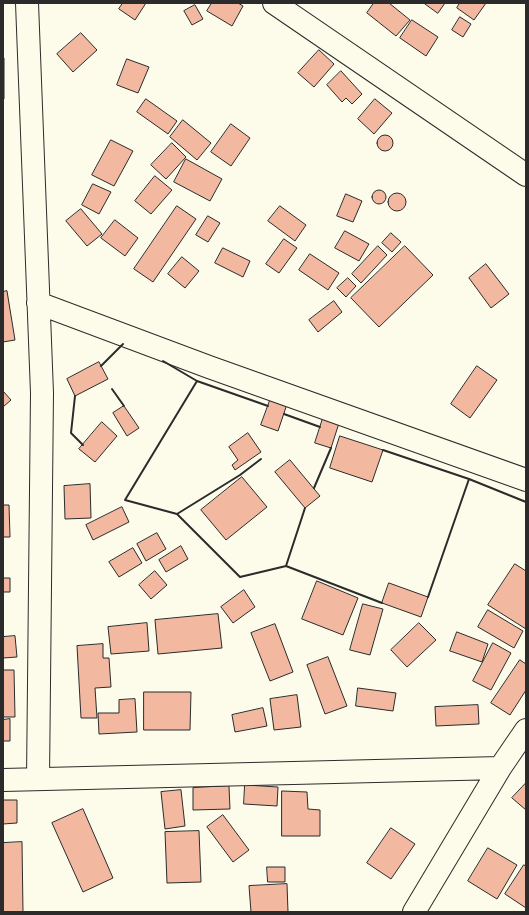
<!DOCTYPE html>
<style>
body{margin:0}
#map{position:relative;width:529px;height:915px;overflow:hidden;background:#fdfbea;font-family:Inter,sans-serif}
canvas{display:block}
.frame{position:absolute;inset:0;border:4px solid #2b2b2b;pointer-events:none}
</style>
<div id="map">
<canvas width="529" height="915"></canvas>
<div class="frame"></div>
</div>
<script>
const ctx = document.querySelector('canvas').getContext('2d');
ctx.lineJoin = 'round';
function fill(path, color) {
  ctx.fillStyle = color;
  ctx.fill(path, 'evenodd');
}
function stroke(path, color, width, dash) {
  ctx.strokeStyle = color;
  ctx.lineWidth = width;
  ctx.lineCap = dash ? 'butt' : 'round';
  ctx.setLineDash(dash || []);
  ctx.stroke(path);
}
const building = new Path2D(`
 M123 3H146L135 20 119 9Z
 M212 3H238L243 6 232 26 207 11Z
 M374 3H389L410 20 396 36 367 13Z
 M424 3H445L438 13Z
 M460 3H486L474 20 457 8Z
 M195 5 203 19 192 25 184 11Z
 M460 17 471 24 463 37 452 30Z
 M412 20 438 37 426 56 400 38Z
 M81 33 97 50 73 72 57 54Z
 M319 50 334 64 314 87 298 73Z
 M3 58H4V99H3Z
 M127 59 149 67 138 93 117 85Z
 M341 71 362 94 352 104 346 98 342 102 327 85Z
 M146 99 177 121 168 134 137 112Z
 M375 99 392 113 374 134 358 119Z
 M183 120 211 143 197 160 170 137Z
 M231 124 250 138 231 166 211 152Z
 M377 143a8 8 0 1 1 16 0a8 8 0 1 1-16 0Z
 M111 140 133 151 114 186 92 175Z
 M172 143 186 157 166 179 151 165Z
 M186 159 222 179 210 201 174 182Z
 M155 176 172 190 151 214 135 201Z
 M93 184 111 192 99 214 82 205Z
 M372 197a7 7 0 1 1 14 0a7 7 0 1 1-14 0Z
 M388 202a9 9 0 1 1 18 0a9 9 0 1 1-18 0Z
 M346 194 362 201 353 222 337 216Z
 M177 206 196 219 153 282 134 269Z
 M280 206 306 225 295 241 268 221Z
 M81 209 102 234 87 246 66 221Z
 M208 216 220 223 208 242 196 235Z
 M115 220 138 238 125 256 101 238Z
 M345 231 369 244 359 261 335 248Z
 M391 233 401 242 392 252 382 243Z
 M284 239 297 248 279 273 266 264Z
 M378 246 387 255 361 283 352 274Z
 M405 246 433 275 379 327 351 298Z
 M223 248 250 261 243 277 215 263Z
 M310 254 339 273 328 290 299 270Z
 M182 257 199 271 185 288 168 274Z
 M486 264 509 294 491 308 469 278Z
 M348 278 356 286 346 297 337 288Z
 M7 291 15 340 3 342V292Z
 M334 301 342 312 318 332 309 320Z
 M99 362 108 379 75 396 67 379Z
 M477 366 497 380 470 418 451 404Z
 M3 391 11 400 3 407Z
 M272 395 288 401 278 431 261 425Z
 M124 406 139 428 127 436 113 413Z
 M324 415 340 420 331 448 315 443Z
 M102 422 117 436 95 462 79 449Z
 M248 433 261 452 235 470 232 465 238 460 229 447Z
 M340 436 383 450 372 482 330 468Z
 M290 460 320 496 305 508 275 472Z
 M242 477 267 507 226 540 201 510Z
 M90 484 91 518 65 519 64 486Z
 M3 505H9L10 537H3Z
 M122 507 129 522 93 540 86 525Z
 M157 533 166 549 146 561 137 544Z
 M181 546 188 559 166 572 159 560Z
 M133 548 142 563 119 577 109 562Z
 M515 564 526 571V629L488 605Z
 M155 571 167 585 151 599 139 585Z
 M3 578H10V592H3Z
 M317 581 358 598 343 635 302 619Z
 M389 583 428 597 421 617 382 603Z
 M244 590 255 607 233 623 221 607Z
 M363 604 383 609 370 655 350 650Z
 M488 610 523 631 514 648 478 627Z
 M218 614 222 648 158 654 155 620Z
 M147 623 149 651 111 654 108 627Z
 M419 623 436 640 407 667 391 650Z
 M275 624 293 672 270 681 251 633Z
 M457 632 488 644 482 662 450 651Z
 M15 636 17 657 3 658V637Z
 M493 643 511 653 491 690 473 681Z
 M103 644V658H109L111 687 95 688 97 718H81L77 646Z
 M328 657 347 706 325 714 307 665Z
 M520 660 526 664V690L510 715 491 703Z
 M3 670H14L15 717H3Z
 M358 688 396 693 393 711 356 706Z
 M144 692H191L190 730H144Z
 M297 695 301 727 274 730 270 699Z
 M135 699 137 732 99 734 98 713H119V700Z
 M478 705 479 724 436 726 435 707Z
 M263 708 267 726 235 732 232 715Z
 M10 719V741H3V720Z
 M526 783V810L512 798Z
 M245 785 278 787 277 806 244 804Z
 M229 786 230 809 193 810V788Z
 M181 790 185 826 165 829 161 792Z
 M282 791 307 792 308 809 320 810V836H282Z
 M3 800H17V823L3 824Z
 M83 809 113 878 83 892 52 823Z
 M223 815 249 850 233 862 207 827Z
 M391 828 415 844 391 879 367 863Z
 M199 831 201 882 167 883 165 832Z
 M22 842 23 912H3V843Z
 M488 848 517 865 497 899 468 881Z
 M524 865 526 866V908L505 894Z
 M267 867H285V882H268Z
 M287 884 288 912H251L249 886Z`);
const minor = new Path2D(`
 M27 3 42 393 38 779
 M274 3 526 175
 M38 303 209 367 526 480
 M3 780 500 768
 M414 912 500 768 526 730`);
const wall = new Path2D(`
 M163 361 197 381
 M101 366 123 344
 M112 389 124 406
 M75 396 71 433 83 445
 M284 414 320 427
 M383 450 469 479
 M261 459 240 475 177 514 125 500 197 381 268 406
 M314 488 331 448
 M305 508 286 566 382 603
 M177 514 240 577 286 566
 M428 597 469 479 526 502`);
fill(building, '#f2b8a0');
stroke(building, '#2b2b2b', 1);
stroke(minor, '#2b2b2b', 24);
stroke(minor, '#fdfbea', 22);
stroke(wall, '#2b2b2b', 2);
</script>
